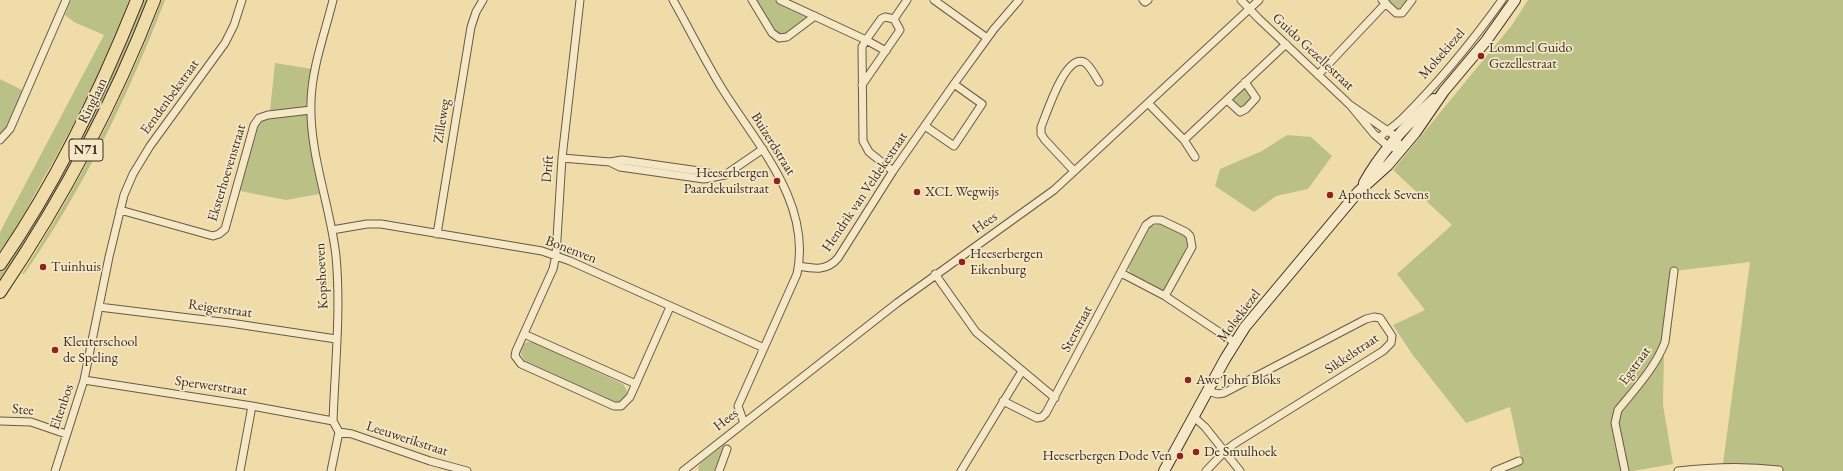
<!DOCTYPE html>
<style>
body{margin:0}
canvas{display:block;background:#efdca9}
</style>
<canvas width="1843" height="471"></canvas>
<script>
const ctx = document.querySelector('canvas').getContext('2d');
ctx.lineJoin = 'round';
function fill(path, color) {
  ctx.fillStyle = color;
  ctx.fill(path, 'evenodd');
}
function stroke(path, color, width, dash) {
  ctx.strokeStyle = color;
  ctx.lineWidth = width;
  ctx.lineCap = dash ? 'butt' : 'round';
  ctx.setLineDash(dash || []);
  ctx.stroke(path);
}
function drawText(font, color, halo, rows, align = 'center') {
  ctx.font = font + ' "EB Garamond",serif';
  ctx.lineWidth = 3.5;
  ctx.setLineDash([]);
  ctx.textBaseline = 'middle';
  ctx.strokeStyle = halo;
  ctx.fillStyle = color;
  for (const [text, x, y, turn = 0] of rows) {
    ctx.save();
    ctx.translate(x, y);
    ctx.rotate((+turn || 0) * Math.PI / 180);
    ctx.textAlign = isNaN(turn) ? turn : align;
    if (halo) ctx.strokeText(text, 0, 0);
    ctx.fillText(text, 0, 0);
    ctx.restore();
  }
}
const green = new Path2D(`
 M71 0H129C105 63 76 123 42 181 29 205 16 229 0 251V232L104 35 74 22 65 15Z
 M142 0H148L107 97 47 210 0 282V272Z
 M162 0H165C128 96 83 190 24 274H22C77 187 125 97 162 0Z
 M755 0H775L804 13 807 19 785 36 776 34Z
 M1386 0H1408L1398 10Z
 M1528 0H1843V471H1722L1750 262 1674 271 1664 352 1663 405 1673 464 1633 471H1505L1522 463 1510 407 1466 423 1412 354 1393 325 1425 310 1397 274 1452 225 1393 170 1512 25Z
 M275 63 312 69 306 106 303 109 270 111Z
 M0 79 24 91 6 131 0 136Z
 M1243 88H1245L1253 98 1241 109 1232 100Z
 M307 114 313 165 319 194 286 200 240 191 259 124 265 119 271 118Z
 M1287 135 1311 137 1332 156 1308 189 1276 196 1254 212 1215 186 1220 169 1262 151Z
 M1161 224 1185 236 1188 244 1167 286 1163 290H1159L1132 275 1128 268 1149 227Z
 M527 342H533L623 384 626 389 627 393 621 402H615L525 361 520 352 522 345Z
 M726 443 717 471H699L698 467 701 463Z`);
const minor = new Path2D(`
 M580 0 562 158 556 255 553 269 516 351 515 356 521 364 614 406H621L630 397 670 307
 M673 0C690 30 705 61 723 90 758 146 812 203 797 274L738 406 744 423
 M752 0 772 33 779 38 787 37 815 16
 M780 0 866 40 862 47 863 141 869 152 893 171
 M934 0 987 38
 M1143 0 1145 2 1148 0
 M1241 0 1258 18 1350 105 1374 134 1389 147 1401 149 1395 136 1350 105
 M1382 0 1396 13H1402L1412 0
 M894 19 907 0
 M1318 75 1386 3
 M862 85 900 30 894 19 885 17 881 19 866 40 886 51
 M1227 100 1240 112 1246 109 1256 98 1245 82
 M1148 103 1184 140 1195 157
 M925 126 954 146 982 104 954 84
 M1379 138C1386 131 1395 126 1402 119 1439 82 1472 42 1502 0
 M0 140 10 129 66 0
 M1184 140 1286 44
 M562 158 610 162 622 160 706 172 713 176
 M610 162 620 167 704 179 725 175 763 149
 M1074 171 1045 140 1041 134V127C1047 113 1065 54 1084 62 1090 65 1095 76 1099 82
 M120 210 213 236 219 234 225 229 254 125 259 118 268 115 311 110
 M332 230 367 224H381L542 251 570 261 764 348
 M437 234 471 27 476 12 483 0
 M799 266C815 269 827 271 838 258L893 171 954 84 994 29 1019 0
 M1121 273 1165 296 1234 342
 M935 274 976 332 1055 398
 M99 307 230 323 336 339
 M524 334 636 384
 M84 380 252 406 333 421
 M1003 401 1037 418 1042 417 1046 413 1146 225 1153 220H1161L1186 232 1190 236 1192 247 1165 296
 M1194 417 1205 427 1240 471
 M0 421 31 422 66 434
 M339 432 352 434 430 461 467 471
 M55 471 84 380 109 257 124 195 133 174 150 146 225 43 234 25 242 0
 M240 471 252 406
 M331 471 339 432 333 421C335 366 341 310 336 256 330 204 309 154 311 101 312 67 325 33 333 0
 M683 471 897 303 1054 190 1259 0
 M719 471 727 449
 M961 471 1022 371
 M1206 471 1225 451 1234 444 1383 351 1391 343 1392 336 1380 318 1374 317 1366 319 1224 393 1218 394 1207 391
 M1495 471 1519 461
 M1625 471 1615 423 1618 410C1635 389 1655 368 1665 342L1674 271
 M1678 471C1711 467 1746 466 1779 470`);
const secondary = new Path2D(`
 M1364 183C1381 152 1408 123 1434 99
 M1164 471 1225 359 1245 327 1358 192 1388 165 1415 133 1444 91 1486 41 1515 0`);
const trunk = new Path2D(`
 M0 264C57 182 100 92 137 0
 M0 292C62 200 114 103 154 0`);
const markers = [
 [1481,56,4,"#8f2418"],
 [777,181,4,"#8f2418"],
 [917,192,4,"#8f2418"],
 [1330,195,4,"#8f2418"],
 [962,262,4,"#8f2418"],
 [43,267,4,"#8f2418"],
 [55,350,4,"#8f2418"],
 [1188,380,4,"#8f2418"],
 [1196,452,4,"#8f2418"],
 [1180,456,4,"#8f2418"]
];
const shields = [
 [86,150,34]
];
const shieldNames = [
 ["N71",86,150]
];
const poiNames = [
 ["Lommel Guido",1489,48],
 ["Gezellestraat",1489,64],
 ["Heeserbergen",769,173,"right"],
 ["Paardekuilstraat",769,189,"right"],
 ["XCL Wegwijs",925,192],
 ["Apotheek Sevens",1338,195],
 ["Heeserbergen",970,254],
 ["Eikenburg",970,270],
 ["Tuinhuis",51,267],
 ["Kleuterschool",63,342],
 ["de Speling",63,358],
 ["Awc John Bloks",1196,380],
 ["De Smulhoek",1204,452],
 ["Heeserbergen Dode Ven",1172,456,"right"]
];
const streetNames = [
 ["Guido Gezellestraat",1313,52,43],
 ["Molsekiezel",1442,54,-49],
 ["Eendenbekstraat",170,97,-54],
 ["Ringlaan",93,101,-64],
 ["Zilleweg",442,121,-81],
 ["Buizerdstraat",773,144,58],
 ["Drift",548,169,-85],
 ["Eksterhoevenstraat",227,173,-73],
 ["Hendrik van Veldekestraat",865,192,-56],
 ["Hees",985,223,-35],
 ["Bonenven",571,250,21],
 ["Kopshoeven",322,276,-93],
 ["Reigerstraat",220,309,8],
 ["Molsekiezel",1239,316,-53],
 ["Sterstraat",1077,329,-62],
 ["Sikkelstraat",1352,354,-34],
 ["Egstraat",1635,366,-54],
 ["Sperwerstraat",211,386,8],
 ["Eltenbos",62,407,-71],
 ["Stee",23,410,5],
 ["Hees",726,420,-38],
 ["Leeuwerikstraat",407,439,18]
];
fill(green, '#bbc086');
stroke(minor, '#6a5846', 9);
stroke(secondary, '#3d2c25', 12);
stroke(trunk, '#3d2c25', 14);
stroke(minor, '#f5e8c7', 7);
stroke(secondary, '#f5e8c7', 10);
stroke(trunk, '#efdca9', 12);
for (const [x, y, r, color] of markers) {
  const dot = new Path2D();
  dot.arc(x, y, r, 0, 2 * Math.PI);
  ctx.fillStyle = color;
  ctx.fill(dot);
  stroke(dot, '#f5e8c7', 1.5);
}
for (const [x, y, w] of shields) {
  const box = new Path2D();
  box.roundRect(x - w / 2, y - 11, w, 22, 3);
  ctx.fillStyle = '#f5e8c7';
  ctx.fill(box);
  stroke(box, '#3d2c25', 1);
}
drawText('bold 13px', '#3d2c25', null, shieldNames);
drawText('14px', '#3d2c25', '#f5e8c7', poiNames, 'left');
drawText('14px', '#3d2c25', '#f5e8c7', streetNames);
</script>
